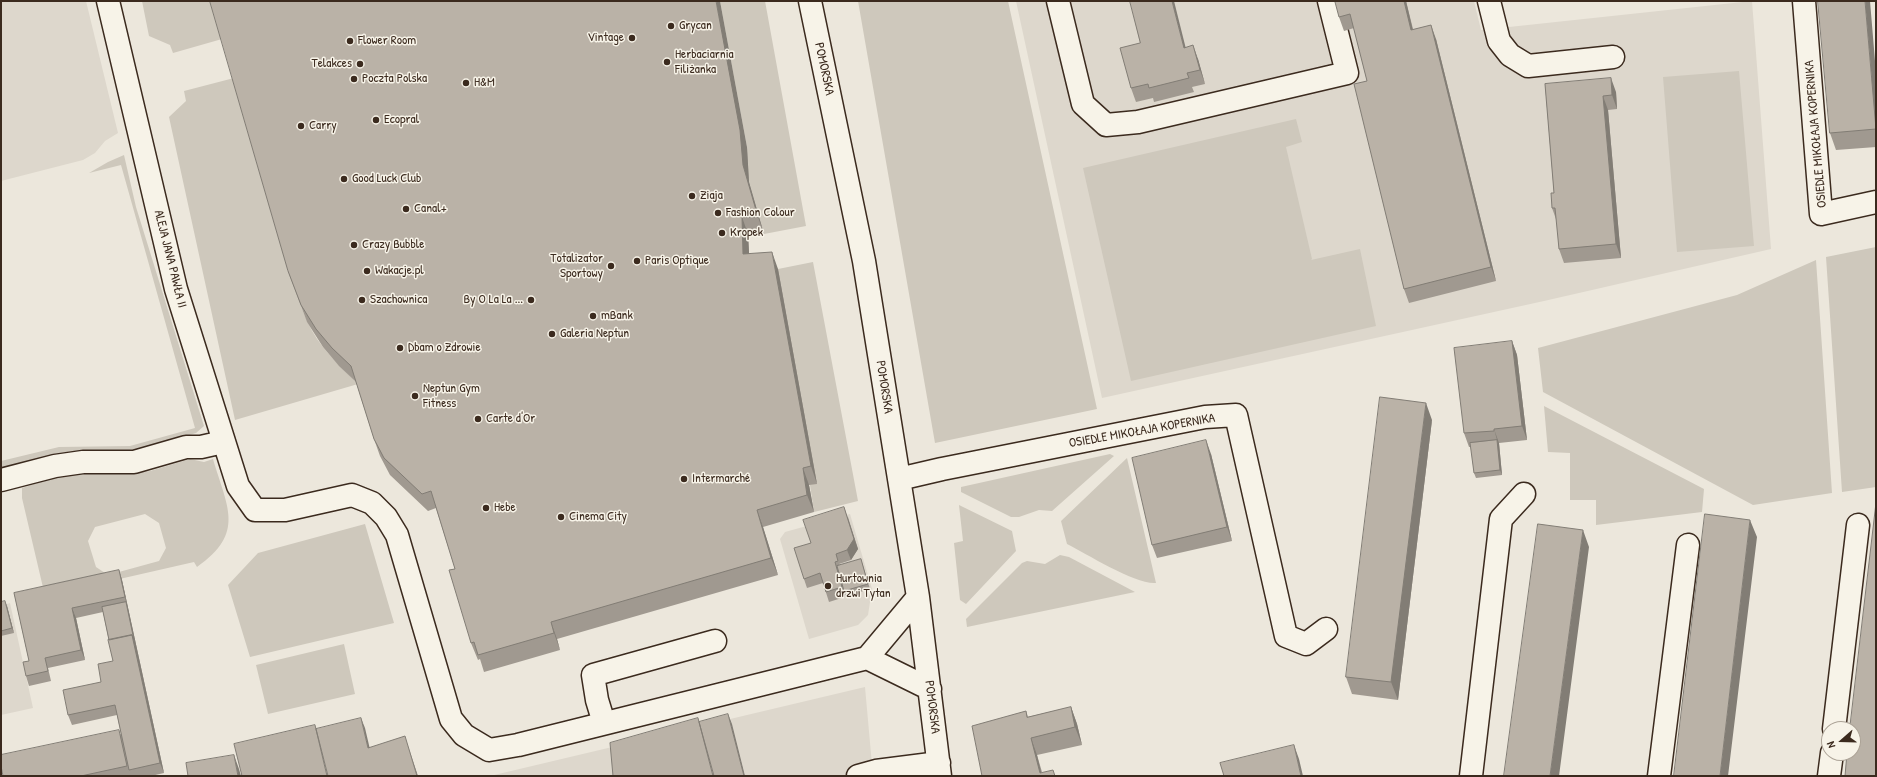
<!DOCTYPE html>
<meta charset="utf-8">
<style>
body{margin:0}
#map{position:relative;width:1877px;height:777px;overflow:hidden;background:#ece7dc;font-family:"Patrick Hand",sans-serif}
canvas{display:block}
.frame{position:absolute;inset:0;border:2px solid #3b2a1e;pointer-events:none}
.north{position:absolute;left:1821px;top:721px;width:40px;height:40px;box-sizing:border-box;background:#f7f3e8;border:1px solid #aca397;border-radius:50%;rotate:250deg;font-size:11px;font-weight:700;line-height:16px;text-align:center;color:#3b2a1e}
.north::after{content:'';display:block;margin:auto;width:14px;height:18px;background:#3b2a1e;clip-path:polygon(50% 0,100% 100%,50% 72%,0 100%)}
</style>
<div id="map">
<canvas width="1877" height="777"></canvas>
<div class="frame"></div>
<div class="north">N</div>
</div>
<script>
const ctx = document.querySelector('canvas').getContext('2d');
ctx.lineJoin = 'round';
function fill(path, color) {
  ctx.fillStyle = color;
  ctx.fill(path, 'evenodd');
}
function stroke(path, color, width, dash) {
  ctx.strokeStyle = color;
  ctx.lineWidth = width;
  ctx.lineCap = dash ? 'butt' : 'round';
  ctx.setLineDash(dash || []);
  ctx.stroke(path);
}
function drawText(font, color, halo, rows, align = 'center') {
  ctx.font = font + ' "Patrick Hand",sans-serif';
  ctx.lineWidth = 3;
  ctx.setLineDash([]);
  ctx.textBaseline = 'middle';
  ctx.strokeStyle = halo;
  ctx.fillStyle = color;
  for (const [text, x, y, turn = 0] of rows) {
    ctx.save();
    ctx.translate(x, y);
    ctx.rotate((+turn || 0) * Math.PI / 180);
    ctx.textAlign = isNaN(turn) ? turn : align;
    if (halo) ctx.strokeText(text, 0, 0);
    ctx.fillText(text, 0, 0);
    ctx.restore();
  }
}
const built = new Path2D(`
 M1 1H86L118 133 105 141 95 153 83 160 1 181Z
 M1016 1H1474L1481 30 1752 1 1771 249 1544 301 1102 398Z
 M850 514 872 589 868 615 858 625 809 639 780 539 785 532Z
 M10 603 33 708 1 715V606Z
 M865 687 873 776H490Z`);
const green = new Path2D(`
 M142 1H211L222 39 173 53 170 45 149 36Z
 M720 1H765L806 226 764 234 749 182 747 147Z
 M858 1H1008L1097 409 935 443Z
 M1739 71 1754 246 1677 252 1663 77Z
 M234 78 295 289C299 299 302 310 307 321 318 346 339 365 358 384L235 420 169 117 186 101 184 91Z
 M1296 119 1302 142 1286 147 1312 259 1311 260 1360 249 1376 326 1131 381 1083 168Z
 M124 155 136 207 204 426 196 433 143 449 128 451H77L58 453 1 469V461L59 447 130 446 195 428 121 165 89 173 108 162Z
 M1876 247V487L1842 492 1826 257Z
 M1816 260 1832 493 1753 505 1543 392 1538 348 1737 295Z
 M813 262 858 501 814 512 778 269Z
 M1544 406 1704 489 1702 512 1596 525V500H1570V453L1548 452Z
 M1110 454 1114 456 1052 511 1039 510 1019 517H1011L961 492V487Z
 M1127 458 1156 583C1136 585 1087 554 1067 544L1061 521Z
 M190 459 204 462 213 459C227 507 246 533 197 567L194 562 45 596 22 498V488L59 476 81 474H127L150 471ZM145 514 159 523 166 548 159 561 108 575 96 567 88 541 95 527Z
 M959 505 1012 531 1016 551 966 604 960 600 954 543 963 541Z
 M365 524 394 623 250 657 228 585 258 553Z
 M1060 555 1069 557 1135 592 967 627 966 619 1022 563 1027 561 1045 564Z
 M344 644 355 694 268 714 256 665Z`);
const minor = new Path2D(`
 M108 1 176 289 238 486 255 510H285L352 495 372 503 386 517 397 535 451 719 464 735 489 750 518 745 867 658 918 597
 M810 1 864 261 918 597 940 776
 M1058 1 1083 104 1106 125 1138 122 1347 73 1329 1
 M1489 1 1499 41 1510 55 1528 66 1613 57
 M1804 1 1821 214 1876 202
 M899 479 942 469 1205 417 1236 415 1286 636 1306 644 1326 629
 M1 480 55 466 83 462H134L186 447H201L223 442
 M867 658 930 689
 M604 723 597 700 593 675 715 641
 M1834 729 1858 525
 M858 776 876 771 939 763
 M1471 776 1501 519 1524 494
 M1659 776 1688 545
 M1829 776 1832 753`);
const wall = new Path2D(`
 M1339 1H1406L1413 29 1436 39 1496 281 1409 303 1404 289 1367 81 1354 28 1344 31 1339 17Z
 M1140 43 1186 47 1198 59 1205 84 1192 87 1194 92 1154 102 1153 98 1136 102 1131 88Z
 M1876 73V147L1836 150 1830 133Z
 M1545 84 1616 92 1617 109 1608 110 1621 258 1564 263 1559 249 1557 222 1552 208 1554 193Z
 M747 147 749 182 764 234H748L749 253 778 269 817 484 809 485 814 512 763 527 778 575 557 639 560 650 484 672 480 659 478 660 471 643 455 569 436 508 428 511 390 475 380 456 374 439 356 382 339 366 323 347 307 322 288 271Z
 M1512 341 1517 355 1527 440 1499 443 1502 475 1476 478 1474 473 1471 447H1469L1464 433Z
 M1432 420 1398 700 1352 694 1346 677Z
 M1211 454 1232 541 1157 558 1152 545Z
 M848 517 858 549 851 560 839 564 840 565 861 559 870 589 829 602 823 583 807 588 804 579 811 543Z
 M119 570 122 580 164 773 151 776H3L121 734 117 715 72 725 68 715 101 682 113 661 103 612 76 618 85 660 48 668 51 681 29 686 26 676 29 661 14 593Z
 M1 602 7 606 14 633 1 636Z
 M1071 707 1077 724 1082 745 1037 755 1042 772 982 776 1026 711 1028 717Z`);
const shadedWall = new Path2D(`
 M716 1H720L747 147 749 182 764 234 758 217 743 165Z
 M1172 1H1174L1189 61 1184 48Z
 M1404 1H1406L1416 44 1411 30Z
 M1865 1H1870L1876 73V129Z
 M1431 25 1436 39 1496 281 1491 267Z
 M1193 45 1198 59 1205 84 1200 70Z
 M1611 78 1616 92 1617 109 1612 95Z
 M1603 96 1608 110 1621 258 1616 244Z
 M742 217 748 234 750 271 743 254Z
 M772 252 778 269 817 484 811 466Z
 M1512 341 1517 355 1527 440 1522 426Z
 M1426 403 1432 420 1398 700 1391 682Z
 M1494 429 1499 443 1502 475 1500 470 1497 440Z
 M1206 440 1211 454 1232 541 1227 527Z
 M803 468 809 485 814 512 807 495Z
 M844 507 858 549 851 560 847 550Z
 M757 510 763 527 778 575 771 558Z
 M1750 520 1757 537 1728 776H1720Z
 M1583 530 1589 547 1559 776H1550Z
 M119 570 122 580 164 773 160 763 132 635 126 602 125 597Z
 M5 601 7 606 14 633 12 628Z
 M72 608 76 618 85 660 81 650Z
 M551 622 557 639 560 650 554 633Z
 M1071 707 1077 724 1082 745 1075 727Z
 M728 714 732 724 745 776H744Z
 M361 718 365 728 372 758 368 748Z
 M405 736 408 746 418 776H417Z
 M1031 738 1037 755 1042 776 1040 773Z
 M1294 745 1299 759 1303 776H1301Z
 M234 755 239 769 241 776H238Z`);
const building = new Path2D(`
 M210 1H716L740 130 743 165 758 217H742L743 254 772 252 811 466 803 468 807 495 757 510 771 558 551 622 554 633 478 655 474 642 471 643 449 570 455 569 431 491 422 494 384 458 374 439 351 366 332 348 316 329 301 305 288 271Z
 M1130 1H1172L1184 48 1193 45 1200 70 1187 73 1189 78 1149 88 1148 84 1131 88 1120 48 1140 43Z
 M1339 1H1404L1411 30 1431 25 1491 267 1404 289 1354 84 1367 81 1350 14 1339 17 1335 2Z
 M1818 1H1865L1876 129 1830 133Z
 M1611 78 1612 95 1603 96 1616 244 1559 249 1555 208H1552L1551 193H1554L1545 84Z
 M1512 341 1522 426 1494 429V431L1464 433 1454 348Z
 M1380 397 1426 403 1391 682 1346 677Z
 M1206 440 1227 527 1152 545 1132 458Z
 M1497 440 1500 470 1474 473 1470 443Z
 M1876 503V776H1845L1847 753H1853V729H1850Z
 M844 507 854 539 847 550 836 554 838 561 835 562 842 587 826 592 820 573 804 579 794 548 811 543 803 520Z
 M1705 514 1750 520 1720 776H1674Z
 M1538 524 1583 530 1550 776H1504Z
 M861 559 868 584 844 591 837 566Z
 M119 570 125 597 72 608 81 650 45 658 48 671 26 676 23 662 29 661 14 593Z
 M5 601 12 628 1 631V602Z
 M126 602 134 640 132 635 109 640 102 607Z
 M132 635 160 763 129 770 115 705 68 715 63 690 101 682 98 664 113 661 108 640Z
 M1071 707 1075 727 1031 738 1040 773 1053 770 1055 776H982L972 726 1026 711 1027 717Z
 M728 714 744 776H714L699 722Z
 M361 718 368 748 405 736 417 776H328L316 729Z
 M698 718 713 776H613L610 743Z
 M315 725 327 776H242L234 744Z
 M119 730 127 766 81 776H3L1 766V755Z
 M1294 745 1301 776H1224L1220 763Z
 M234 755 238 776H188L186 763Z`);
const markers = [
 [671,26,4,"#3b2a1e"],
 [632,38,4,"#3b2a1e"],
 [350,41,4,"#3b2a1e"],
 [667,62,4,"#3b2a1e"],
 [360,64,4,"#3b2a1e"],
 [354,79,4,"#3b2a1e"],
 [466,83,4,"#3b2a1e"],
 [376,120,4,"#3b2a1e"],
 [301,126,4,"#3b2a1e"],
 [344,179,4,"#3b2a1e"],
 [692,196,4,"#3b2a1e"],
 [406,209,4,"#3b2a1e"],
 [718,213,4,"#3b2a1e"],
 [722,233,4,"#3b2a1e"],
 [354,245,4,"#3b2a1e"],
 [637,261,4,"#3b2a1e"],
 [611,266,4,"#3b2a1e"],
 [367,271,4,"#3b2a1e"],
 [362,300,4,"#3b2a1e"],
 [531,300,4,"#3b2a1e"],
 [593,316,4,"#3b2a1e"],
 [552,334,4,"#3b2a1e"],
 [400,348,4,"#3b2a1e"],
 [415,396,4,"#3b2a1e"],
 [478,419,4,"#3b2a1e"],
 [684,479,4,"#3b2a1e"],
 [486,508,4,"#3b2a1e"],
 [561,517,4,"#3b2a1e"],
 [828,586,4,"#3b2a1e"]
];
const poiNames = [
 ["Grycan",679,26],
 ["Vintage",624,38,"right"],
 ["Flower Room",358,41],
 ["Herbaciarnia",675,55],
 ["Filiżanka",675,70],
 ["Telakces",352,64,"right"],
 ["Poczta Polska",362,79],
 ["H&M",474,83],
 ["Ecopral",384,120],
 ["Carry",309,126],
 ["Good Luck Club",352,179],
 ["Ziaja",700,196],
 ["Canal+",414,209],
 ["Fashion Colour",726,213],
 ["Kropek",730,233],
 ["Crazy Bubble",362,245],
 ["Totalizator",603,259,"right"],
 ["Sportowy",603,274,"right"],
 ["Paris Optique",645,261],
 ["Wakacje.pl",375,271],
 ["Szachownica",370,300],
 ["By O La La ...",523,300,"right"],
 ["mBank",601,316],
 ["Galeria Neptun",560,334],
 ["Dbam o Zdrowie",408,348],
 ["Neptun Gym",423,389],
 ["Fitness",423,404],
 ["Carte d'Or",486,419],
 ["Intermarché",692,479],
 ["Hebe",494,508],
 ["Cinema City",569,517],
 ["Hurtownia",836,579],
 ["drzwi Tytan",836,594]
];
const streetNames = [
 ["POMORSKA",824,69,78],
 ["OSIEDLE MIKOŁAJA KOPERNIKA",1816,134,-95],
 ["ALEJA JANA PAWŁA II",170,259,76],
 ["POMORSKA",884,387,81],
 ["OSIEDLE MIKOŁAJA KOPERNIKA",1142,431,-10],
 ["POMORSKA",932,707,83]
];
fill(built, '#ddd7cc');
fill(green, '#cec8bc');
stroke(minor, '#3b2a1e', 25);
stroke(minor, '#f7f3e8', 22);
fill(wall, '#a09990');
fill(shadedWall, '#827d75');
fill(building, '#bab2a7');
stroke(building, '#827d75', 1);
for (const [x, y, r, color] of markers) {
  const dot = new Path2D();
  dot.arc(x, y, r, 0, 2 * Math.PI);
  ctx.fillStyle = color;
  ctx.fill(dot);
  stroke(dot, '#f7f3e8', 1.5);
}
drawText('13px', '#3b2a1e', '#f7f3e8', poiNames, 'left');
drawText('13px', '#3b2a1e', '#f7f3e8', streetNames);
</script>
